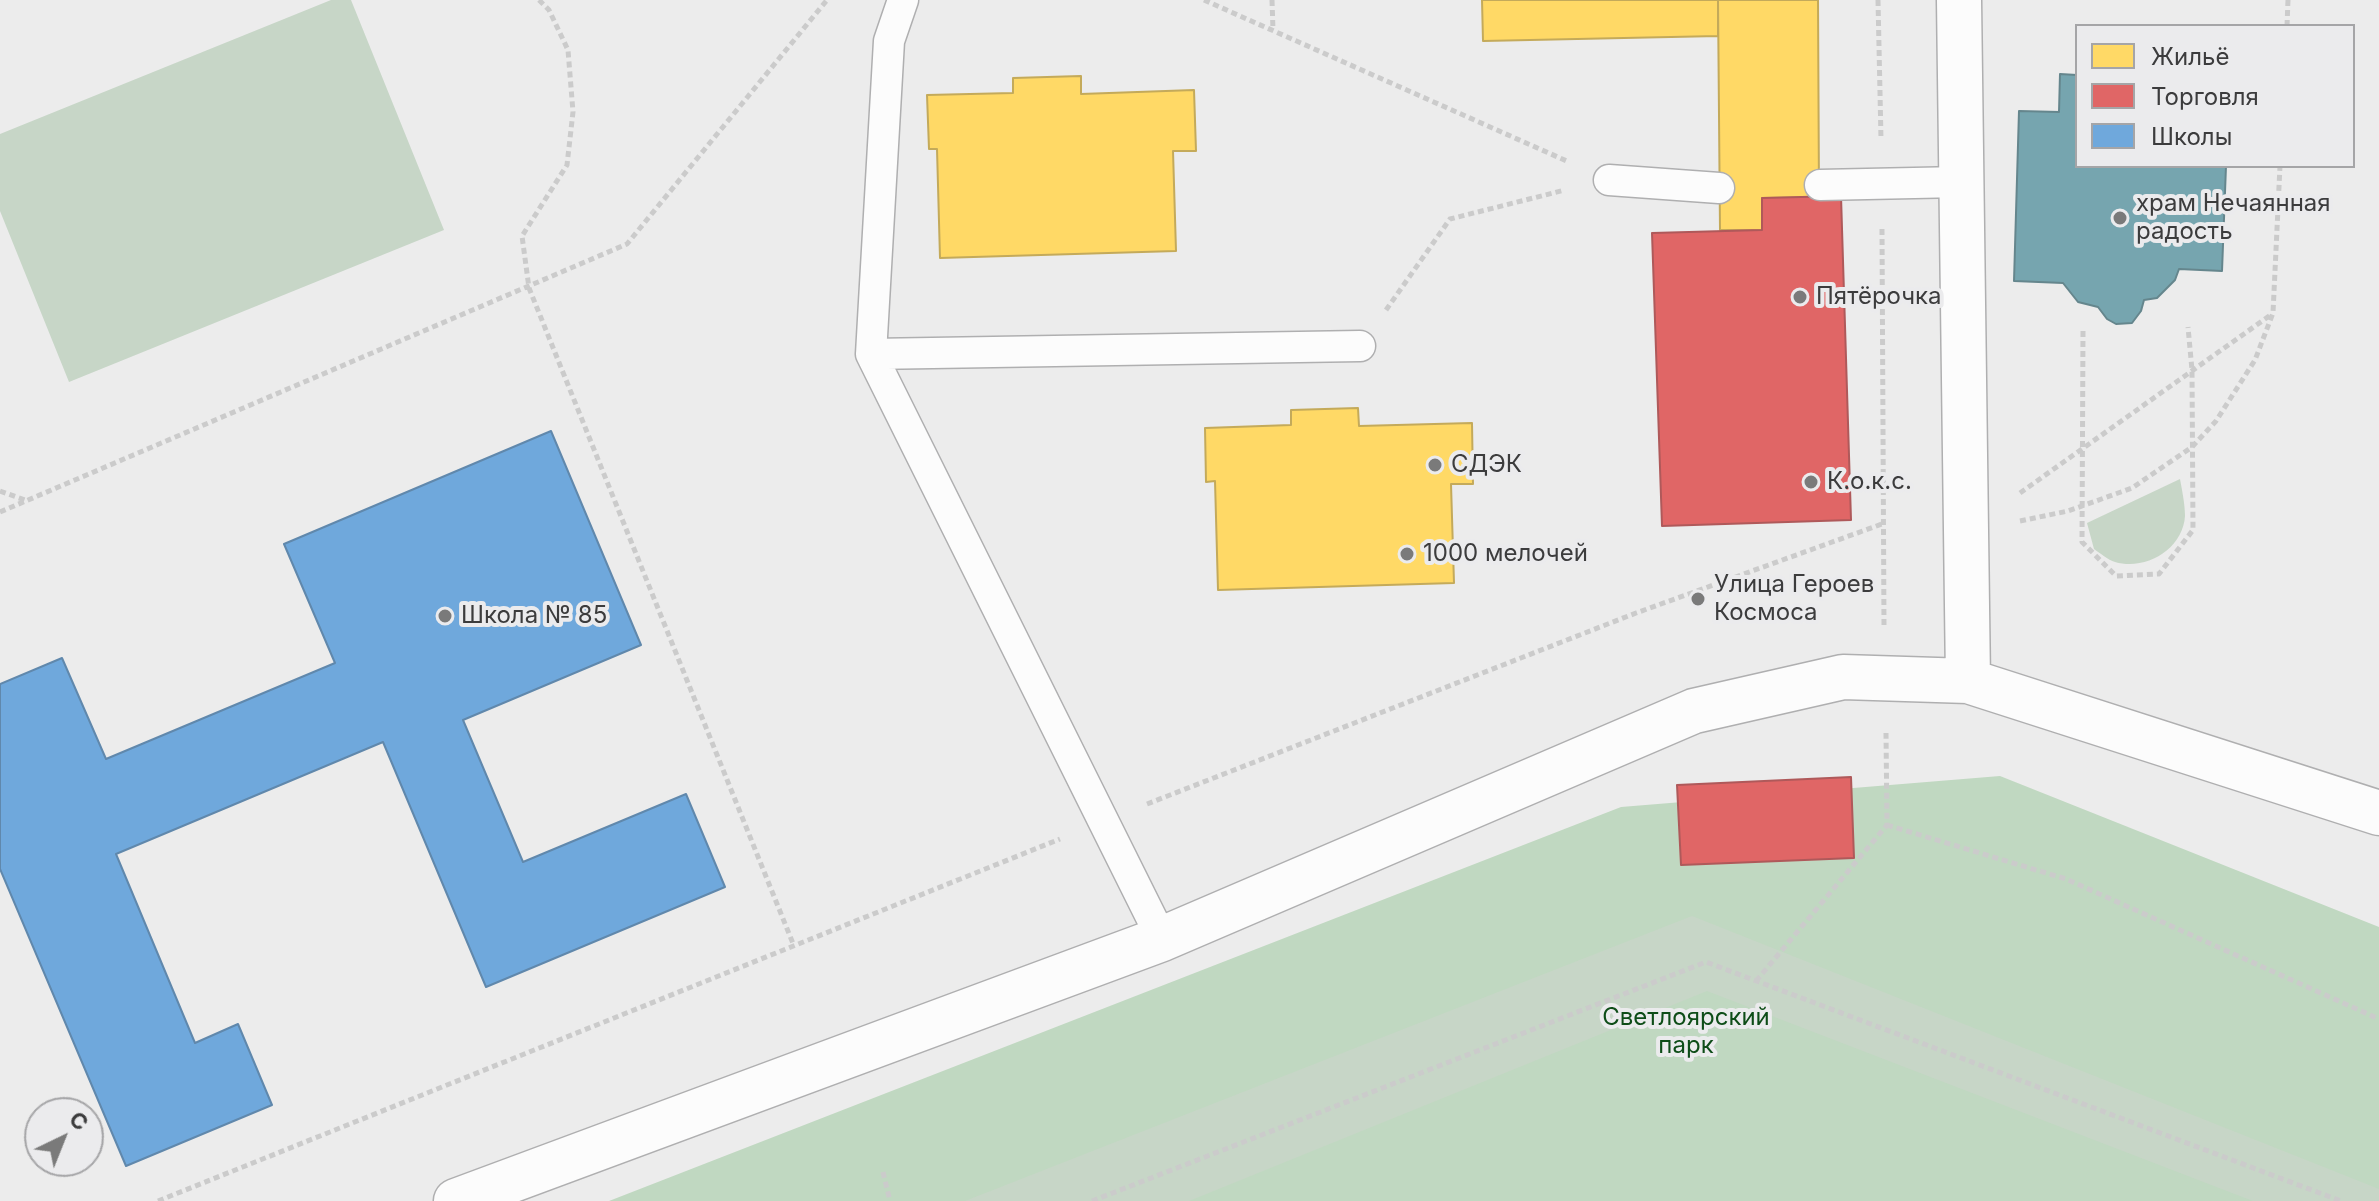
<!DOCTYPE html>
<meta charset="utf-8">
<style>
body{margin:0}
#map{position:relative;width:2379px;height:1201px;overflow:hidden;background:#ececec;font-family:Inter,sans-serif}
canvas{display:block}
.legend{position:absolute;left:2075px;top:24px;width:280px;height:144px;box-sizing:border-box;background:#ebebed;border:2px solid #a5a5a7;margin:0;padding:10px 14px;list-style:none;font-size:24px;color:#3c3c3d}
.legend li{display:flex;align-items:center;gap:16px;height:40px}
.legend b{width:40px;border:2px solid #a5a5a7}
.north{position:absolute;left:24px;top:1097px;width:80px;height:80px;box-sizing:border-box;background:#ebebed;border:2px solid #a5a5a7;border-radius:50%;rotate:43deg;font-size:22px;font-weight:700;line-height:32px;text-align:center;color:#3c3c3d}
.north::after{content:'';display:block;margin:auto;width:28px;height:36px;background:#7a7a7a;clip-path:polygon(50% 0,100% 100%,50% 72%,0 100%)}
</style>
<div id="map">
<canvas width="2379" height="1201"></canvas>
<ul class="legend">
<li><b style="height:22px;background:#ffd966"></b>Жильё</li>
<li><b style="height:22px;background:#e06666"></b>Торговля</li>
<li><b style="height:22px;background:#6fa8dc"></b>Школы</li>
</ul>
<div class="north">С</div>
</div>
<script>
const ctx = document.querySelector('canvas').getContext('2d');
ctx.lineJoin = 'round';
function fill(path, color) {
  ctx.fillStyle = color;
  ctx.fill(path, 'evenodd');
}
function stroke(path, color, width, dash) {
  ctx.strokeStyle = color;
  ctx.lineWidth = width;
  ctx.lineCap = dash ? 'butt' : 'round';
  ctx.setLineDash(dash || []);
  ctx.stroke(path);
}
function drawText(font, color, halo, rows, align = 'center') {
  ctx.font = font + ' Inter,sans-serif';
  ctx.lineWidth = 8;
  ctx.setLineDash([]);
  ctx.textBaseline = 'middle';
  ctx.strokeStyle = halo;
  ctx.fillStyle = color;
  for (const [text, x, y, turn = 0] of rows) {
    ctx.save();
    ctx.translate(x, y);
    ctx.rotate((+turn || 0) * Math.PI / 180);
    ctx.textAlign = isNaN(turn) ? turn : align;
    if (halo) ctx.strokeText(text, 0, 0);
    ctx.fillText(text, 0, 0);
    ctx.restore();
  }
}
const green = new Path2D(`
 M331 0H351L444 230 69 382 0 211V134Z
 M2180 479C2182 490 2185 504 2185 516 2183 549 2146 571 2115 562 2108 560 2100 553 2094 549L2087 523Z
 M1690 847 2379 1137V1201H812Z`);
const forest = new Path2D(`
 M2000 776 2379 927V1189L1692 916 965 1201H609L1621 807Z
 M1707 991 2253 1201H1189Z`);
const homes = new Path2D(`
 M1482 0H1718V36L1483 41Z
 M1718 0H1818L1819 197 1762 198V230H1720Z
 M1081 76V94L1194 90 1196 151H1173L1176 251 940 258 937 149H929L927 95 1013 93V78Z
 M1358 408 1359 426 1472 423 1473 484H1451L1454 583 1218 590 1215 481 1206 482 1205 428 1291 425V410Z`);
const shops = new Path2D(`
 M1841 196 1851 520 1662 526 1652 233 1762 230V198Z
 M1851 777 1854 858 1681 865 1677 785Z`);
const schools = new Path2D(`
 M551 431 641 645 463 720 523 862 686 794 725 887 486 987 383 742 116 854 195 1043 238 1024 272 1105 126 1166 0 869V684L62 658 106 759 335 663 284 544Z`);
const public = new Path2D(`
 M2060 74 2077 75V166H2226L2222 271 2179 269 2175 280 2157 298 2144 300 2141 311 2132 323 2116 324 2107 319 2098 307 2078 302 2063 283 2014 281 2019 111 2059 112Z`);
const path = new Path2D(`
 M539 0 549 10 568 50 573 112 567 165 522 236 529 288 794 946
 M1204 0 1569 162
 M1272 0 1273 30
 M1878 0 1881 139
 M2287 26 2288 0
 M1882 229 1884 627
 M1386 310 1450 219 1565 190
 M2083 331 2082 542 2116 576 2159 574 2193 530 2192 370 2188 327
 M0 491 25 500
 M2020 493 2272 314
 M0 512 627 244 827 0
 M2020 521 2068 511 2132 488 2192 447 2216 421 2255 360 2273 313 2280 166
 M1147 804 1636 613 1882 524
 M1887 825 2066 879 2379 1019
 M1756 981 1887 825 1886 733
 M883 1172 890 1201
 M158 1201 1060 839
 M1092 1201 1706 962 2341 1201`);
const lane = new Path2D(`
 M1609 180 1719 188
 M1820 185 1961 182
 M871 354 889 41 903 0
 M1162 939 871 354 1360 346`);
const street = new Path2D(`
 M1959 0 1968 681
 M456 1201 1162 939 1694 711 1843 677 1968 681 2379 813`);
const markers = [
 [2120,218,8,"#7a7a7a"],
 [1800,297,8,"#7a7a7a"],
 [1435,465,8,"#7a7a7a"],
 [1811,482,8,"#7a7a7a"],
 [1407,554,8,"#7a7a7a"],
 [1698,599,8,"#7a7a7a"],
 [445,616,8,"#7a7a7a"]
];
const poiNames = [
 ["храм Нечаянная",2136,204],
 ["радость",2136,232],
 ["Пятёрочка",1816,297],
 ["СДЭК",1451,465],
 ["К.о.к.с.",1827,482],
 ["1000 мелочей",1423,554],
 ["Улица Героев",1714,585],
 ["Космоса",1714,613],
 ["Школа № 85",461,616]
];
const parkNames = [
 ["Светлоярский",1686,1018],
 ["парк",1686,1046]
];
fill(green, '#c7d6c7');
fill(forest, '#c0d8c1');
fill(homes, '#ffd966');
stroke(homes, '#c4aa5a', 2);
fill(shops, '#e06666');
stroke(shops, '#af595a', 2);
fill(schools, '#6fa8dc');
stroke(schools, '#6088ac', 2);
fill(public, '#76a5af');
stroke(public, '#65868d', 2);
stroke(lane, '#afafb0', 33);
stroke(street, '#afafb0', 47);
stroke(path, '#cbcbcb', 5, [6, 4]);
stroke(lane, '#fcfcfc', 30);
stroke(street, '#fcfcfc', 44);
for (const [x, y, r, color] of markers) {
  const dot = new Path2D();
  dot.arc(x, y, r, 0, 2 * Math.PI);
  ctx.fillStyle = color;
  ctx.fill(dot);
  stroke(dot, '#ebebed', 3);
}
drawText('24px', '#3c3c3d', '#ebebed', poiNames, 'left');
drawText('24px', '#0e4d18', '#ebebed', parkNames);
</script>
